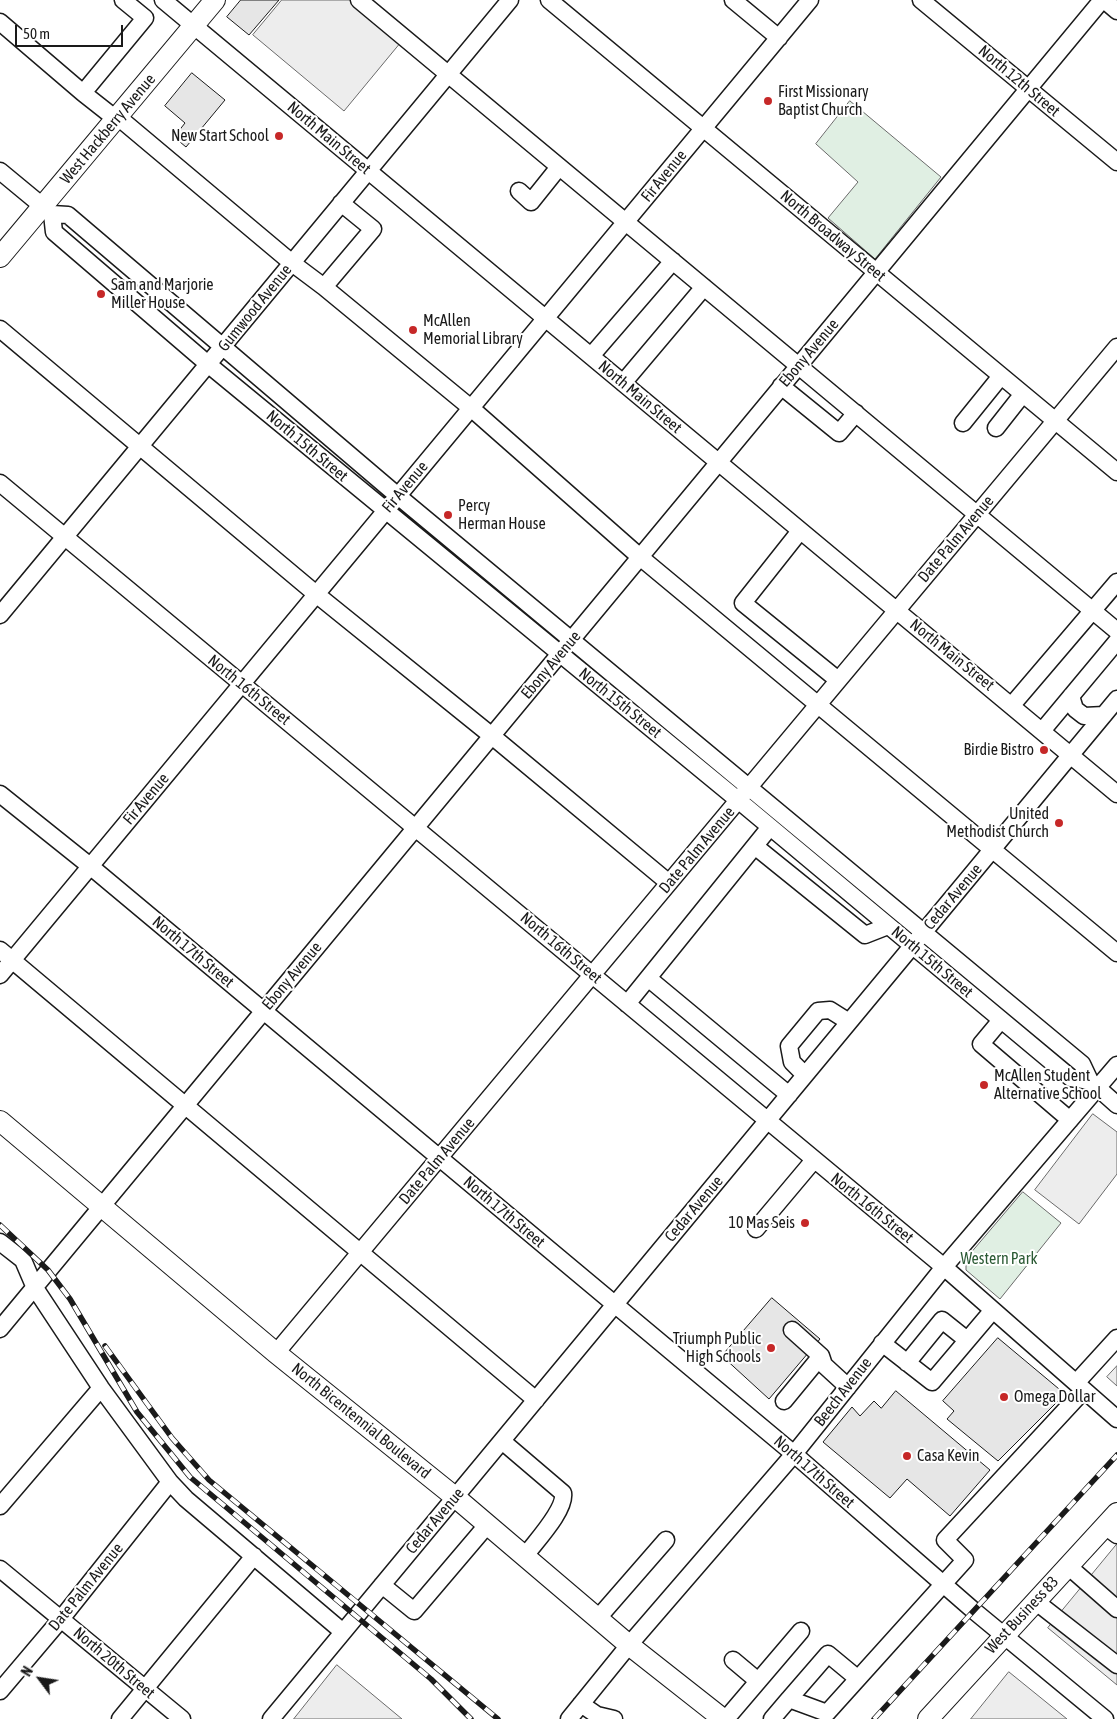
<!DOCTYPE html>
<style>
body{margin:0}
#map{position:relative;width:1117px;height:1719px;overflow:hidden;background:#fff;font-family:"Asap Condensed",sans-serif}
canvas{display:block}
.north{position:absolute;left:15px;top:1654px;width:50px;height:50px;-webkit-text-stroke:4px #fff;paint-order:stroke;rotate:301deg;font-size:14px;font-weight:700;line-height:20px;text-align:center;color:#1a1a1a}
.north::after{content:'';display:block;margin:auto;width:18px;height:22px;background:#1a1a1a;clip-path:polygon(50% 0,100% 100%,50% 72%,0 100%)}
.scale{position:absolute;left:15px;top:25px;width:108px;height:22px;box-sizing:border-box;border:2px solid #1a1a1a;border-top:0;padding-left:6px;font-size:15px;line-height:18px;white-space:nowrap;color:#1a1a1a;-webkit-text-stroke:4px #fff;paint-order:stroke}
</style>
<div id="map">
<canvas width="1117" height="1719"></canvas>
<div class="north">N</div>
<div class="scale">50 m</div>
</div>
<script>
const ctx = document.querySelector('canvas').getContext('2d');
ctx.lineJoin = 'round';
function fill(path, color) {
  ctx.fillStyle = color;
  ctx.fill(path, 'evenodd');
}
function stroke(path, color, width, dash) {
  ctx.strokeStyle = color;
  ctx.lineWidth = width;
  ctx.lineCap = dash ? 'butt' : 'round';
  ctx.setLineDash(dash || []);
  ctx.stroke(path);
}
function drawText(font, color, halo, rows, align = 'center') {
  ctx.font = font + ' "Asap Condensed",sans-serif';
  ctx.lineWidth = 4;
  ctx.setLineDash([]);
  ctx.textBaseline = 'middle';
  ctx.strokeStyle = halo;
  ctx.fillStyle = color;
  for (const [text, x, y, turn = 0] of rows) {
    ctx.save();
    ctx.translate(x, y);
    ctx.rotate((+turn || 0) * Math.PI / 180);
    ctx.textAlign = isNaN(turn) ? turn : align;
    if (halo) ctx.strokeText(text, 0, 0);
    ctx.fillText(text, 0, 0);
    ctx.restore();
  }
}
const green = new Path2D(`
 M850 101 941 177 875 259 828 218 858 182 816 144Z
 M1023 1192 1061 1223 1000 1299 966 1270V1259Z`);
const parking = new Path2D(`
 M282 0H350L401 42 344 111 253 35Z
 M1093 1114 1117 1132V1174L1079 1224 1035 1190Z
 M1117 1366V1386L1107 1377Z
 M1117 1544V1685L1048 1628Z
 M337 1665 402 1719H294Z
 M1009 1672 1067 1719H971Z`);
const building = new Path2D(`
 M241 0H279L249 35 227 17Z
 M192 73 225 100 186 147 174 137 185 123 165 106Z
 M772 1298 820 1339 769 1399 722 1356Z
 M998 1338 1065 1394 998 1461 947 1419 954 1411 943 1401Z
 M896 1391 990 1470 950 1516 907 1479 890 1498 823 1442 852 1407 860 1416 874 1401 881 1408Z`);
const minor = new Path2D(`
 M163 0 1117 794
 M359 0 1117 631
 M549 0 1117 472
 M733 0 779 38
 M921 0 1117 162
 M1104 0 1117 11
 M0 22 83 93
 M118 117 292 263 324 287
 M116 119 83 93 145 18 123 0
 M0 171 52 214 68 215 398 496 1082 1064 1090 1081 1117 1105
 M519 191 531 202 559 167
 M341 203 373 229 324 287 471 408 640 557 1117 953
 M52 214 54 232 209 365 738 800 1071 1078 1090 1081
 M0 329 316 594 492 736 669 883
 M591 356 673 261
 M623 383 704 287
 M781 386 839 433 856 413
 M963 423 1001 376
 M996 428 1022 395
 M0 483 944 1267 1117 1419
 M800 531 743 603 838 680
 M0 615 510 0
 M1071 696 1075 709 1084 716 1104 715
 M1012 705 1117 582
 M1042 731 1117 641
 M0 794 90 866 794 1454 973 1610 1105 1719
 M756 847 865 935 888 926
 M0 950 536 1400
 M0 975 810 0
 M648 978 789 1095
 M627 1004 770 827
 M1001 1020 981 1044 1070 1120
 M805 1075 792 1062 789 1046 818 1011 830 1010 849 1022
 M756 1229 814 1160
 M0 1242 23 1260 35 1288 101 1388 170 1482 186 1499 343 1632
 M0 1329 1102 0
 M792 1330 821 1356 824 1365 848 1387
 M882 1343 932 1382 993 1310
 M276 1353 1117 347
 M907 1363 942 1320 967 1340
 M1076 1383 1117 1338
 M784 1401 821 1356
 M502 1441 563 1493C566 1510 535 1542 525 1556
 M0 1506 101 1388
 M1105 1526 1117 1535
 M1068 1566 1117 1609
 M0 1569 182 1719
 M382 1585 414 1611 488 1524
 M1035 1601 1117 1665
 M598 1618 666 1540
 M733 1660 758 1681
 M0 1691 61 1619 170 1482
 M789 1699 828 1654 857 1678
 M581 1704 597 1715 614 1719
 M120 1719 254 1556
 M271 1719 1117 699
 M569 1719 629 1645 794 1454 944 1267 1117 1065
 M726 1719 801 1631
 M772 1719 789 1699 827 1713 965 1560 945 1540 1084 1390`);
const major = new Path2D(`
 M0 257 215 0
 M0 1121 276 1353 455 1497 629 1645 723 1719
 M928 1719 1117 1513`);
const rail = new Path2D(`
 M0 1225 48 1270 70 1299 137 1412 190 1477 431 1679 471 1719
 M105 1346 172 1438 209 1480 498 1719
 M874 1719 1117 1455`);
const markers = [
 [768,101,5,"#c62828"],
 [279,136,5,"#c62828"],
 [101,294,5,"#c62828"],
 [413,330,5,"#c62828"],
 [448,515,5,"#c62828"],
 [1044,750,5,"#c62828"],
 [1059,823,5,"#c62828"],
 [984,1085,5,"#c62828"],
 [805,1223,5,"#c62828"],
 [771,1348,5,"#c62828"],
 [1004,1397,5,"#c62828"],
 [907,1456,5,"#c62828"]
];
const streetNames = [
 ["North 12th Street",1019,81,40],
 ["West Hackberry Avenue",108,129,-50],
 ["North Main Street",329,138,40],
 ["Fir Avenue",664,176,-51],
 ["North Broadway Street",833,236,40],
 ["Gumwood Avenue",255,308,-51],
 ["Ebony Avenue",809,353,-50],
 ["North Main Street",640,397,40],
 ["North 15th Street",307,446,40],
 ["Fir Avenue",405,487,-50],
 ["Date Palm Avenue",956,539,-50],
 ["North Main Street",952,655,39],
 ["Ebony Avenue",551,665,-50],
 ["North 16th Street",249,690,39],
 ["North 15th Street",620,703,39],
 ["Fir Avenue",146,799,-50],
 ["Date Palm Avenue",697,850,-50],
 ["Cedar Avenue",953,897,-50],
 ["North 16th Street",561,948,40],
 ["North 17th Street",193,952,40],
 ["North 15th Street",932,962,40],
 ["Ebony Avenue",292,976,-50],
 ["Date Palm Avenue",437,1161,-50],
 ["North 16th Street",872,1208,39],
 ["Cedar Avenue",694,1209,-50],
 ["North 17th Street",504,1212,40],
 ["Beech Avenue",843,1392,-52],
 ["North Bicentennial Boulevard",361,1421,39],
 ["North 17th Street",814,1472,41],
 ["Cedar Avenue",435,1521,-50],
 ["Date Palm Avenue",86,1587,-51],
 ["West Business 83",1022,1615,-47],
 ["North 20th Street",114,1663,40]
];
const poiNames = [
 ["First Missionary",778,92],
 ["Baptist Church",778,110],
 ["New Start School",269,136,"right"],
 ["Sam and Marjorie",111,285],
 ["Miller House",111,303],
 ["McAllen",423,321],
 ["Memorial Library",423,339],
 ["Percy",458,506],
 ["Herman House",458,524],
 ["Birdie Bistro",1034,750,"right"],
 ["United",1049,814,"right"],
 ["Methodist Church",1049,832,"right"],
 ["McAllen Student",994,1076],
 ["Alternative School",994,1094],
 ["10 Mas Seis",795,1223,"right"],
 ["Triumph Public",761,1339,"right"],
 ["High Schools",761,1357,"right"],
 ["Omega Dollar",1014,1397],
 ["Casa Kevin",917,1456]
];
const parkNames = [
 ["Western Park",999,1259]
];
fill(green, '#e0efe3');
stroke(green, '#6a6a6a', 1);
fill(parking, '#ededed');
stroke(parking, '#6a6a6a', 1);
fill(building, '#e6e6e6');
stroke(building, '#1a1a1a', 1);
stroke(minor, '#1a1a1a', 19);
stroke(major, '#1a1a1a', 22);
stroke(minor, '#fff', 16);
stroke(major, '#fff', 20);
stroke(rail, '#1a1a1a', 5.5);
stroke(rail, '#fff', 4, [11]);
for (const [x, y, r, color] of markers) {
  const dot = new Path2D();
  dot.arc(x, y, r, 0, 2 * Math.PI);
  ctx.fillStyle = color;
  ctx.fill(dot);
  stroke(dot, '#fff', 2);
}
drawText('16px', '#1a1a1a', '#fff', streetNames);
drawText('16px', '#1a1a1a', '#fff', poiNames, 'left');
drawText('16px', '#2b5a34', '#fff', parkNames);
</script>
